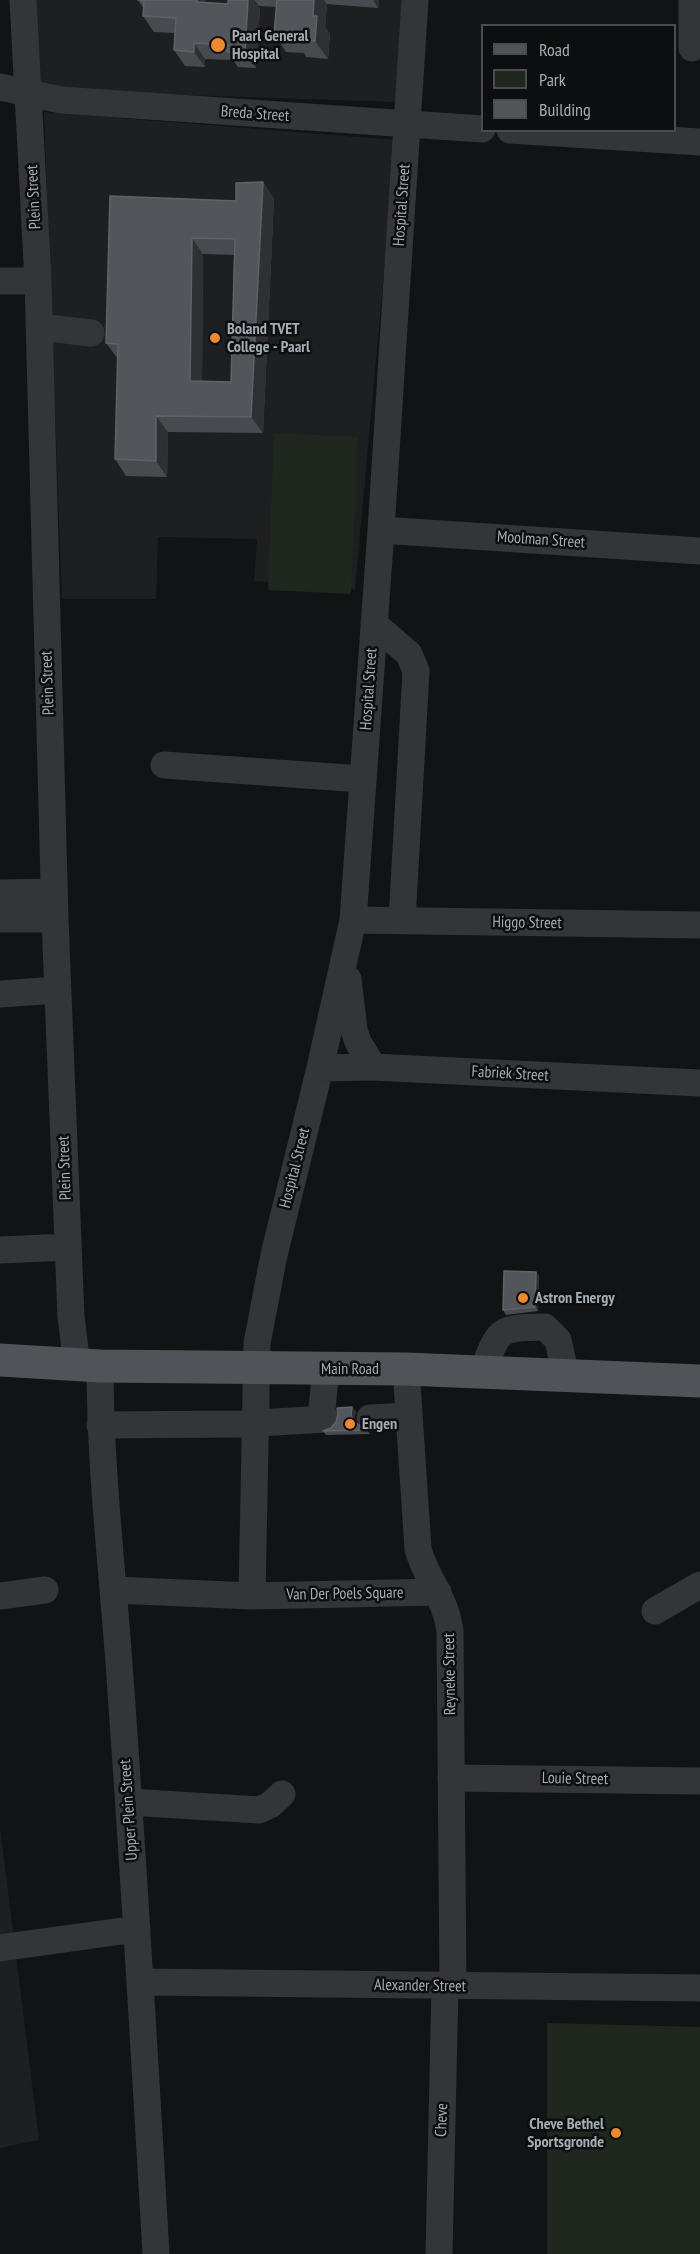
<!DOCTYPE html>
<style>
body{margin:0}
#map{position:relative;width:700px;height:2254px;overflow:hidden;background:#121314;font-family:"PT Sans Narrow",sans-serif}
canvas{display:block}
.legend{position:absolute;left:481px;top:24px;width:195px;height:108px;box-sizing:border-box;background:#0d0e0f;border:2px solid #494d51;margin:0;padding:8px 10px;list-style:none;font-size:18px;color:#a4acb4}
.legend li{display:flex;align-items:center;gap:12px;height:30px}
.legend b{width:30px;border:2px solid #494d51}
</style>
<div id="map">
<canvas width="700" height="2254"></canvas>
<ul class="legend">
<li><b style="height:8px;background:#505358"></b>Road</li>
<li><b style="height:16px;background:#1f271f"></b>Park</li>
<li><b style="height:16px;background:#52555a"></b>Building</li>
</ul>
</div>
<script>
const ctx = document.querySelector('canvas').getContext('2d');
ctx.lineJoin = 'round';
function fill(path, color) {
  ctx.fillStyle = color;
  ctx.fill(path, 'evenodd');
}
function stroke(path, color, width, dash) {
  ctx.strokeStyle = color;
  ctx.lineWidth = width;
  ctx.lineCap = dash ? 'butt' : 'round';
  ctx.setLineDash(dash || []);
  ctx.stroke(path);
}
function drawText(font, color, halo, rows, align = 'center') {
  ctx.font = font + ' "PT Sans Narrow",sans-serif';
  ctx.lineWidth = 5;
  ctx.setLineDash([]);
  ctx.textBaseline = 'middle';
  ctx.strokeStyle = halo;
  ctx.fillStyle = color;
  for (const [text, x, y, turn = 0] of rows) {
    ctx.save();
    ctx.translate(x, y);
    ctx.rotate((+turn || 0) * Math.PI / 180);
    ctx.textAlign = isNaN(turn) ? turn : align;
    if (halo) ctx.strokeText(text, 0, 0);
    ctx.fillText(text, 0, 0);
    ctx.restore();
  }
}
const built = new Path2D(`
 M36 0H402L396 102 36 90Z
 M44 112 396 140 355 589 254 581 257 539 158 537 156 599H62Z
 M0 1827 39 2140 0 2148Z`);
const green = new Path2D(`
 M274 433 358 437 351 594 268 590Z
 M547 2023 700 2027V2254H547Z`);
const minor = new Path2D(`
 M23 0 38 281 55 919 71 1317 77 1365
 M692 48V0
 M0 87 61 100 482 129
 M510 130 700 142
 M0 281H38
 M39 327 91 333
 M381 530 700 551
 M374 624 409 654 416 671 402 921
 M164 765 362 779
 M0 893 54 892
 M0 919H55
 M353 920 700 925
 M348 979 354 1030 358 1042 373 1067
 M0 994 57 990
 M320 1068 373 1067 700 1083
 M0 1250 68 1247
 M100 1366C100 1470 113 1574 120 1678 134 1870 145 2062 156 2254
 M406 1369 418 1549C426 1579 446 1598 450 1631L453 1986
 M482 1372C500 1328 497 1328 545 1327L558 1340 566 1376
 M370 1418 409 1416
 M321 1419 326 1369
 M100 1425 241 1424 326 1419
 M114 1590 252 1596 257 1343 274 1255 320 1068 353 920 381 530 415 0
 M0 1596 45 1590
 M252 1596 438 1592
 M655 1611 700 1585
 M451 1778 700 1781
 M129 1802 259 1810 270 1805 282 1794
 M0 1948 137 1929
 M141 1982 700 1988
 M439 2254 445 1986`);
const major = new Path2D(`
 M0 1360 100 1366 406 1369 700 1381`);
const wall = new Path2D(`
 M138 0 207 3 260 8 256 68 238 67 233 60 205 59V67L185 66 174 50 175 33 154 32 143 16 144 9Z
 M254 0H379L378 8 327 4 325 27 330 34 328 59 306 57 304 53 286 52 274 34 276 7 259 6Z
 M263 182 274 199 263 433 168 432 167 477 126 476 115 459 118 359 106 343 110 196 236 201ZM203 254 234 255 231 382 202 381Z
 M536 1272 539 1276 538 1311 506 1315 503 1310Z
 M352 1407 356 1412 354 1419 356 1423 367 1430 370 1434 326 1435 323 1431 331 1428Z`);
const shadedWall = new Path2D(`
 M197 0H205L209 6 197 2Z
 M248 0H254L260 8 256 68 245 53Z
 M314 0H324L327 4 325 27 330 34 328 59 315 41 313 16Z
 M373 0H379L378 8Z
 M194 43 205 59V67L194 52Z
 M263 182 274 199 263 433 251 417Z
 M192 238 203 254 202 397 190 381Z
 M156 416 168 432 167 477 156 461Z
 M536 1272 539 1276 538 1311 535 1307Z
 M352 1407 356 1412 354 1419 357 1427 354 1422 351 1415Z`);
const building = new Path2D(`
 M138 0H197V2L228 4V0H248L245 53 227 52 228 45 194 43V52L174 50 176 18 143 16 144 1Z
 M277 0H314L313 16H317L315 41 294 39V36L274 34Z
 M263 182 251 417 156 416V461L115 459 118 344 106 343 110 196 236 201V183ZM192 238 235 239 231 382 190 381Z
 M504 1271 536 1272 535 1307 503 1310Z
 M352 1407 351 1415 354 1422 367 1430 323 1431 331 1428 336 1422 338 1414 337 1408Z`);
const markers = [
 [218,45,8,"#ee8930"],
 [215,338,6,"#ee8930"],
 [523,1298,6,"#ee8930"],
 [350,1424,6,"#ee8930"],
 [616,2133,6,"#ee8930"]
];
const poiNames = [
 ["Paarl General",232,36],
 ["Hospital",232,54],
 ["Boland TVET",227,329],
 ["College - Paarl",227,347],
 ["Astron Energy",535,1298],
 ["Engen",362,1424],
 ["Cheve Bethel",604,2124,"right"],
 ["Sportsgronde",604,2142,"right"]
];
const streetNames = [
 ["Breda Street",255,114,4],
 ["Plein Street",34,197,-93],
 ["Hospital Street",402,205,-86],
 ["Moolman Street",541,540,4],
 ["Plein Street",48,683,-92],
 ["Hospital Street",369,689,-86],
 ["Higgo Street",527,923,1],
 ["Fabriek Street",510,1074,3],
 ["Plein Street",65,1168,-92],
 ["Hospital Street",295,1168,-76],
 ["Main Road",350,1369],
 ["Van Der Poels Square",345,1594,-1],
 ["Reyneke Street",450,1674,-91],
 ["Louie Street",575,1779,1],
 ["Upper Plein Street",129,1810,-94],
 ["Alexander Street",420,1986,1],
 ["Cheve",442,2120,-88]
];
fill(built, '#1e1f21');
fill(green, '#1f271f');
stroke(minor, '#343539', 27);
stroke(major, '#505358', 33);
fill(wall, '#484a4f');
fill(shadedWall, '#2e3033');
fill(building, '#52555a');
stroke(building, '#5f6268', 1.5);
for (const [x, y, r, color] of markers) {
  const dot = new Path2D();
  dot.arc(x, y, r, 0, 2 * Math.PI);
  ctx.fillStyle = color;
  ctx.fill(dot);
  stroke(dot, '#0d0e0f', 2);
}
drawText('bold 16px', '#a4acb4', '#0d0e0f', poiNames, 'left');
drawText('16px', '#a4acb4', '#0d0e0f', streetNames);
</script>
